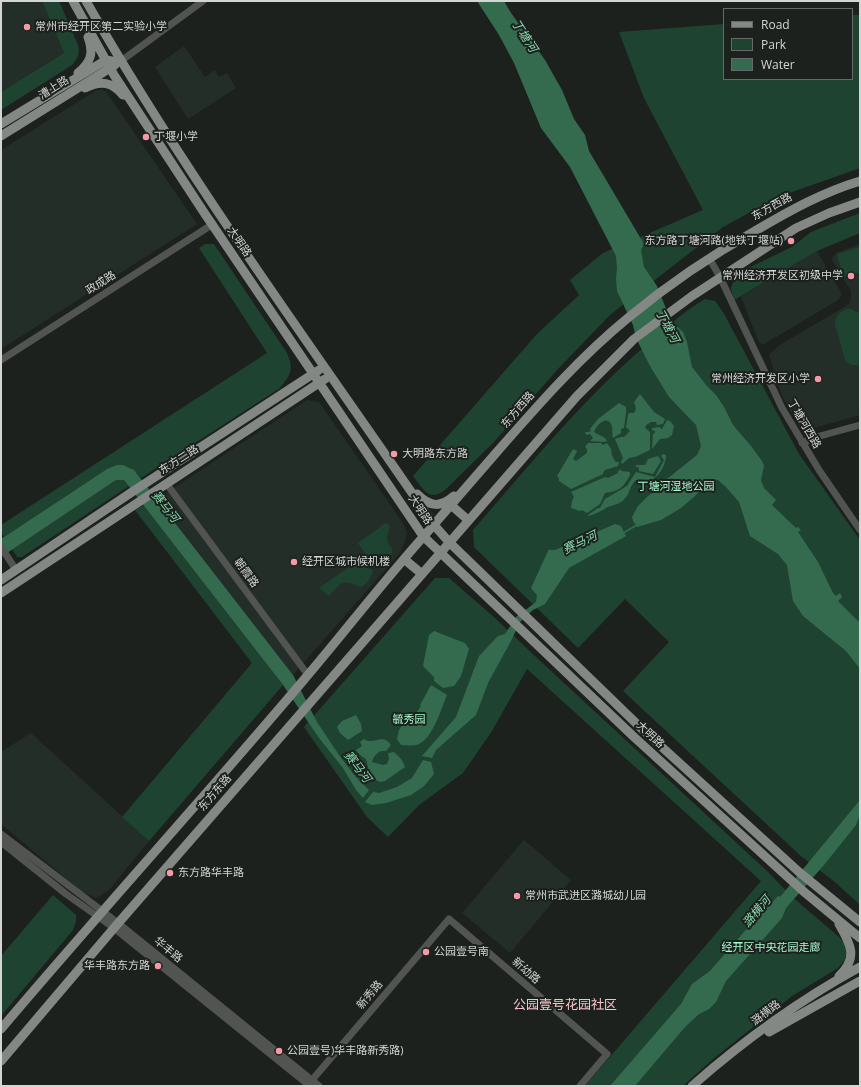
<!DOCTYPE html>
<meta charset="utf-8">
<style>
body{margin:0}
#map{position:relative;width:861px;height:1087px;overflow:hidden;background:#1d211e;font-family:"Open Sans",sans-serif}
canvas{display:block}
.frame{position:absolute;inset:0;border:2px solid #d3d6d4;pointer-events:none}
.legend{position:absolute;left:723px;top:8px;width:130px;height:72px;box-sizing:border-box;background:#1d211e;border:1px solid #666967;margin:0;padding:5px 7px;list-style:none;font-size:12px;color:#d3d6d4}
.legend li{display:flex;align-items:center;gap:8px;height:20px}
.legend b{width:20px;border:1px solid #666967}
</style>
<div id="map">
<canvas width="861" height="1087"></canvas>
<div class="frame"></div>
<ul class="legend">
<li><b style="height:5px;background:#838885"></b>Road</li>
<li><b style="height:11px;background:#1e4431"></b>Park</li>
<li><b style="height:11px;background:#346b4f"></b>Water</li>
</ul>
</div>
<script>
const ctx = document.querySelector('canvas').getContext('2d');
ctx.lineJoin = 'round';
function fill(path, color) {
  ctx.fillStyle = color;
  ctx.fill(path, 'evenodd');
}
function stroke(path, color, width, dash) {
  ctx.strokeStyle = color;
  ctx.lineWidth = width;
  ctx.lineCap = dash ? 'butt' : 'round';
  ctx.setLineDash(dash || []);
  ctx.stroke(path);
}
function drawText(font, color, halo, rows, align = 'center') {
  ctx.font = font + ' "Open Sans","Noto Sans SC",sans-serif';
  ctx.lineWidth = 4;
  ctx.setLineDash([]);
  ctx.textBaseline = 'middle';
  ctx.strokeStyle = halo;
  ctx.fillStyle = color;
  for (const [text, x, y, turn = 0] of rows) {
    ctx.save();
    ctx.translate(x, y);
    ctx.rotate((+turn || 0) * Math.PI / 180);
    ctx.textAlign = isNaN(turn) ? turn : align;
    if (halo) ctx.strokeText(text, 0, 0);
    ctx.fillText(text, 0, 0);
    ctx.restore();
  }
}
const built = new Path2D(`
 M1 1H42L64 53 1 92Z
 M184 46 205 77 215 70 219 77 227 73 236 88 188 119 155 67Z
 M97 90H103L107 93 197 224 1 349V150Z
 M860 244V415L807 430 800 428 782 396 769 355 778 346 841 309 849 304 851 298V291L833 262 832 258 836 253Z
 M817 251 842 294 838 300 764 344 759 343 741 296Z
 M307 400 319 402 403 523 407 533 404 544 399 554 293 675 157 499Z
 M31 733 149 841 109 890 96 898 82 892 1 824V752Z
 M524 840 571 880 510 953 462 913Z`);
const green = new Path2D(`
 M42 1H59L78 45C80 54 78 58 72 65L1 110V92L64 53Z
 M852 15H860V168L778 197 723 227 611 314 557 370 493 443 445 490C428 503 423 488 413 476L537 334 579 295 570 280 603 253 703 210 644 98 619 32 724 24V79H852Z
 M860 213V233L817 251 734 300 731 288 734 280 742 271 792 247 811 232Z
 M205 244H214L287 353C294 370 291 374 280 388L141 478C130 465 123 463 107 469L4 537 1 532V525L267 353 199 248Z
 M860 247V272L843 277 837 254Z
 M705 299 715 301 723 312 799 454 860 540V905L835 882 801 856 623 691 669 642 625 599 578 648 474 547 473 530C530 465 584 397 650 342 667 327 684 311 705 299Z
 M846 309H851L856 312 860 311V365C854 366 849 365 845 360L835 324C835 317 839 313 846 309Z
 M120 479 124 480 129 486 22 557H17L12 549 116 480Z
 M144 505 283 685 149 841 122 817 252 663 135 510Z
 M386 523 390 526 387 537 388 543 392 549V553L380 566 369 563 363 558 366 555 358 543Z
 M358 561 362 566 373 570C371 578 368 583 361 587L346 582 340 584 329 596 319 588Z
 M435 578H449L495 618 537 658 768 872 790 895 839 937 846 945 847 953 844 961 838 968 792 996 713 1059 683 1086H585L761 881 527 669 492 731 463 773 419 805 388 837 367 817 304 727Z
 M53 895 76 915V921L73 930 1 1016V956Z`);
const water = new Path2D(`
 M477 1H504L511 13 545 60 562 90 574 119 585 135 589 151 644 244 641 250 644 267 657 286 671 321 683 332 687 342 692 367 706 385 716 395 724 407 733 425 751 446 762 461 764 466 761 480 764 488 776 500 772 505 796 528 798 527 801 530 798 532 818 562 833 593 836 596 840 593 842 597 838 601 858 621 860 620V669L846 651 803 616 793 601 787 565 778 554 750 536 739 502 726 487 718 480 712 479 707 481 695 496 681 508 661 520 637 527 633 521 632 517 638 506 648 496 659 488 667 479 697 455 701 446 696 425 669 397 650 366 636 338 633 325 617 291 616 279 617 268 616 256 570 167 541 128 514 63 499 35Z
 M640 394 654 412 665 419 663 424 657 425 656 422H651L646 425 645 428 650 432V450L635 457 629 458 622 464 621 462 623 458 615 439 621 437H624L630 431 626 427 628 415 629 413H634L636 409 634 402Z
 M619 403 626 407V413L624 428 621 429V433L613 438C612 433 613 429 611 424 606 415 596 426 594 432L605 438 607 441 604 442 590 441 593 438 590 434 587 435 585 433 586 432H589L591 431 590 429 598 419Z
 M667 420 670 421 674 426 672 435 668 438 660 439 652 449 653 434 655 433V431L652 430V428L661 427 660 428 662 429Z
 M588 443H601L603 445 607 443 611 449C611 454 613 459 616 462H619L618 466 605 470 603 473V474L571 489 559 481V478L557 476 573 449 577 451 573 459 576 461 587 453V449L585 447Z
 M663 454 666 455C666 464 659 478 650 480 645 481 639 477 635 481 630 485 630 493 626 497 622 503 617 504 611 506 608 506 605 509 603 510 598 512 593 515 588 516V515L598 508H600L605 499 627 486 636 472 655 477 664 460 661 456Z
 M658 456 661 461 653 474 639 471V468L635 466 637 465H645L648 459Z
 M117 465H123L134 470 293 675 317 722 339 755 355 776 369 790 363 798 356 790 343 768 319 738 283 685 124 480H116L1 557V539L107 469Z
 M621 469V471L630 472V475C623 488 619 491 605 493L600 504 587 513 582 510 580 511 571 508 572 501 574 497 571 492 605 477 608 478 618 473V471Z
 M615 524 621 526 626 536 569 568 545 604 533 610 520 622 512 639 488 683 476 715 436 750 432 758 422 756 456 717 479 656 498 636 505 634 516 617 536 602 537 595 531 588 549 549 550 550H555Z
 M434 631 465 643 469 649 461 676 454 686 443 688 434 681V677L423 666 429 635Z
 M431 685 447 695C441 709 433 739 417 745 411 746 406 745 401 745L397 739 399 730 403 724 408 723 413 718 421 706 420 705Z
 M356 715 361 724 362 731 348 740 340 733 337 727 342 721Z
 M364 739C374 746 382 732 391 745L386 751C379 750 374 755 372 762L383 765 387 764 389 759 388 753 394 752 402 760 405 767 385 781 380 782 374 779 368 770V767L366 759 360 755 356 750 362 746 360 742Z
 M423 760 431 762 434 774 424 786 411 795 386 803 372 805 365 802 373 792 379 793 397 787 412 778Z
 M860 800V814L856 825 824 865 786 908 782 918 726 981 716 1002 709 1009 699 1014 685 1027 635 1086H610L681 1004 692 984 710 971 764 909 765 910 778 896 780 897Z`);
const stream = new Path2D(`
 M623 533 637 525`);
const minor = new Path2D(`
 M121 61 203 1
 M709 258 720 277 782 408 819 470 860 530
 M1 360 213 224
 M802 443 820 436 860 425
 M166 483 308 675
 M1 547 16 570
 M1 834 118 923 319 1086
 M1 842 66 894 114 928 310 1086
 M307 1086 449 919 607 1054 580 1086`);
const major = new Path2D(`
 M73 1 114 75 205 214 423 536 634 737 803 891 860 938
 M86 1C190 183 316 352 434 525L449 542 641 728 799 872 860 922
 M78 73C91 62 94 53 88 37
 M85 88C101 80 112 82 123 95
 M1 124 106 60 112 61
 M1 136 115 65
 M417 494C430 507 440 508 454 496
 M451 505 468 520
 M404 559 422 574
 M1 580 132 492 319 370
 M1 593 325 379
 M839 976C859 958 850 943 839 924
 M1 1029C100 912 203 799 302 682 343 634 382 583 424 536 448 508 472 481 496 453 538 405 580 357 629 317 669 284 710 256 755 231 789 211 823 192 860 181
 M769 1032 860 981
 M1 1061 114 928 577 396 634 339 692 296 796 228 829 213 860 202
 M692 1086C743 1041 800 1000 860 967`);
const markers = [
 [27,27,4,"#f49aa6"],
 [146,137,4,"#f49aa6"],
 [791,241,4,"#f49aa6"],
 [851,276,4,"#f49aa6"],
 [818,379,4,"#f49aa6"],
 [394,454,4,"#f49aa6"],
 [294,562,4,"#f49aa6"],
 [170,873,4,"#f49aa6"],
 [517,896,4,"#f49aa6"],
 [426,952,4,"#f49aa6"],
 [158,966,4,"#f49aa6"],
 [279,1051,4,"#f49aa6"]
];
const poiNames = [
 ["常州市经开区第二实验小学",35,27],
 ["丁堰小学",154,137],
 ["东方路丁塘河路(地铁丁堰站)",783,241,"right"],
 ["常州经济开发区初级中学",843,276,"right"],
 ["常州经济开发区小学",810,379,"right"],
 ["大明路东方路",402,454],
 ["经开区城市候机楼",302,562],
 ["东方路华丰路",178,873],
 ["常州市武进区潞城幼儿园",525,896],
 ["公园壹号南",434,952],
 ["华丰路东方路",150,966,"right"],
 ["公园壹号)华丰路新秀路)",287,1051]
];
const streetNames = [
 ["漕上路",54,88,-32],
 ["东方西路",772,207,-29],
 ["大明路",239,242,56],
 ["政成路",101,283,-33],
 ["东方西路",518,410,-49],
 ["丁塘河西路",804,424,60],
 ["东方二路",179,460,-33],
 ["大明路",420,510,56],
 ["朝霞路",246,573,54],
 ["大明路",650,735,43],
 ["东方东路",215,793,-49],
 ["华丰路",168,950,39],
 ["新幼路",526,971,41],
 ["新秀路",370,995,-50],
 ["潞横路",766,1013,-37]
];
const parkNames = [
 ["丁塘河湿地公园",676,487],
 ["毓秀园",409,720],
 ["经开区中央花园走廊",771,948]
];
const waterNames = [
 ["丁塘河",524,36,57],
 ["丁塘河",667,326,62],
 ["赛马河",165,507,52],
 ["赛马河",580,543,-26],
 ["赛马河",357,767,53],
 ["潞横河",757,912,-50]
];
const quarterNames = [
 ["公园壹号花园社区",565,1005]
];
fill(built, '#242e28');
fill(green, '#1e4431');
fill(water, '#346b4f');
stroke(stream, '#346b4f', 1.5);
stroke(minor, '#525452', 7);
stroke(major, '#838885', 9);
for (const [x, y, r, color] of markers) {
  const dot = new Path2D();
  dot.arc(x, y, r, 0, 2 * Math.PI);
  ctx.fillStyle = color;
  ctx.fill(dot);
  stroke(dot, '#1d211e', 1.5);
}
drawText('11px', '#d3d6d4', '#1d211e', poiNames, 'left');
drawText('11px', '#d3d6d4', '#1d211e', streetNames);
drawText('11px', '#a5facc', '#1d211e', parkNames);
drawText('italic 12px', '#88dcaf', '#1d211e', waterNames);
drawText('13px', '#f8c4c9', '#1d211e', quarterNames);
</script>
